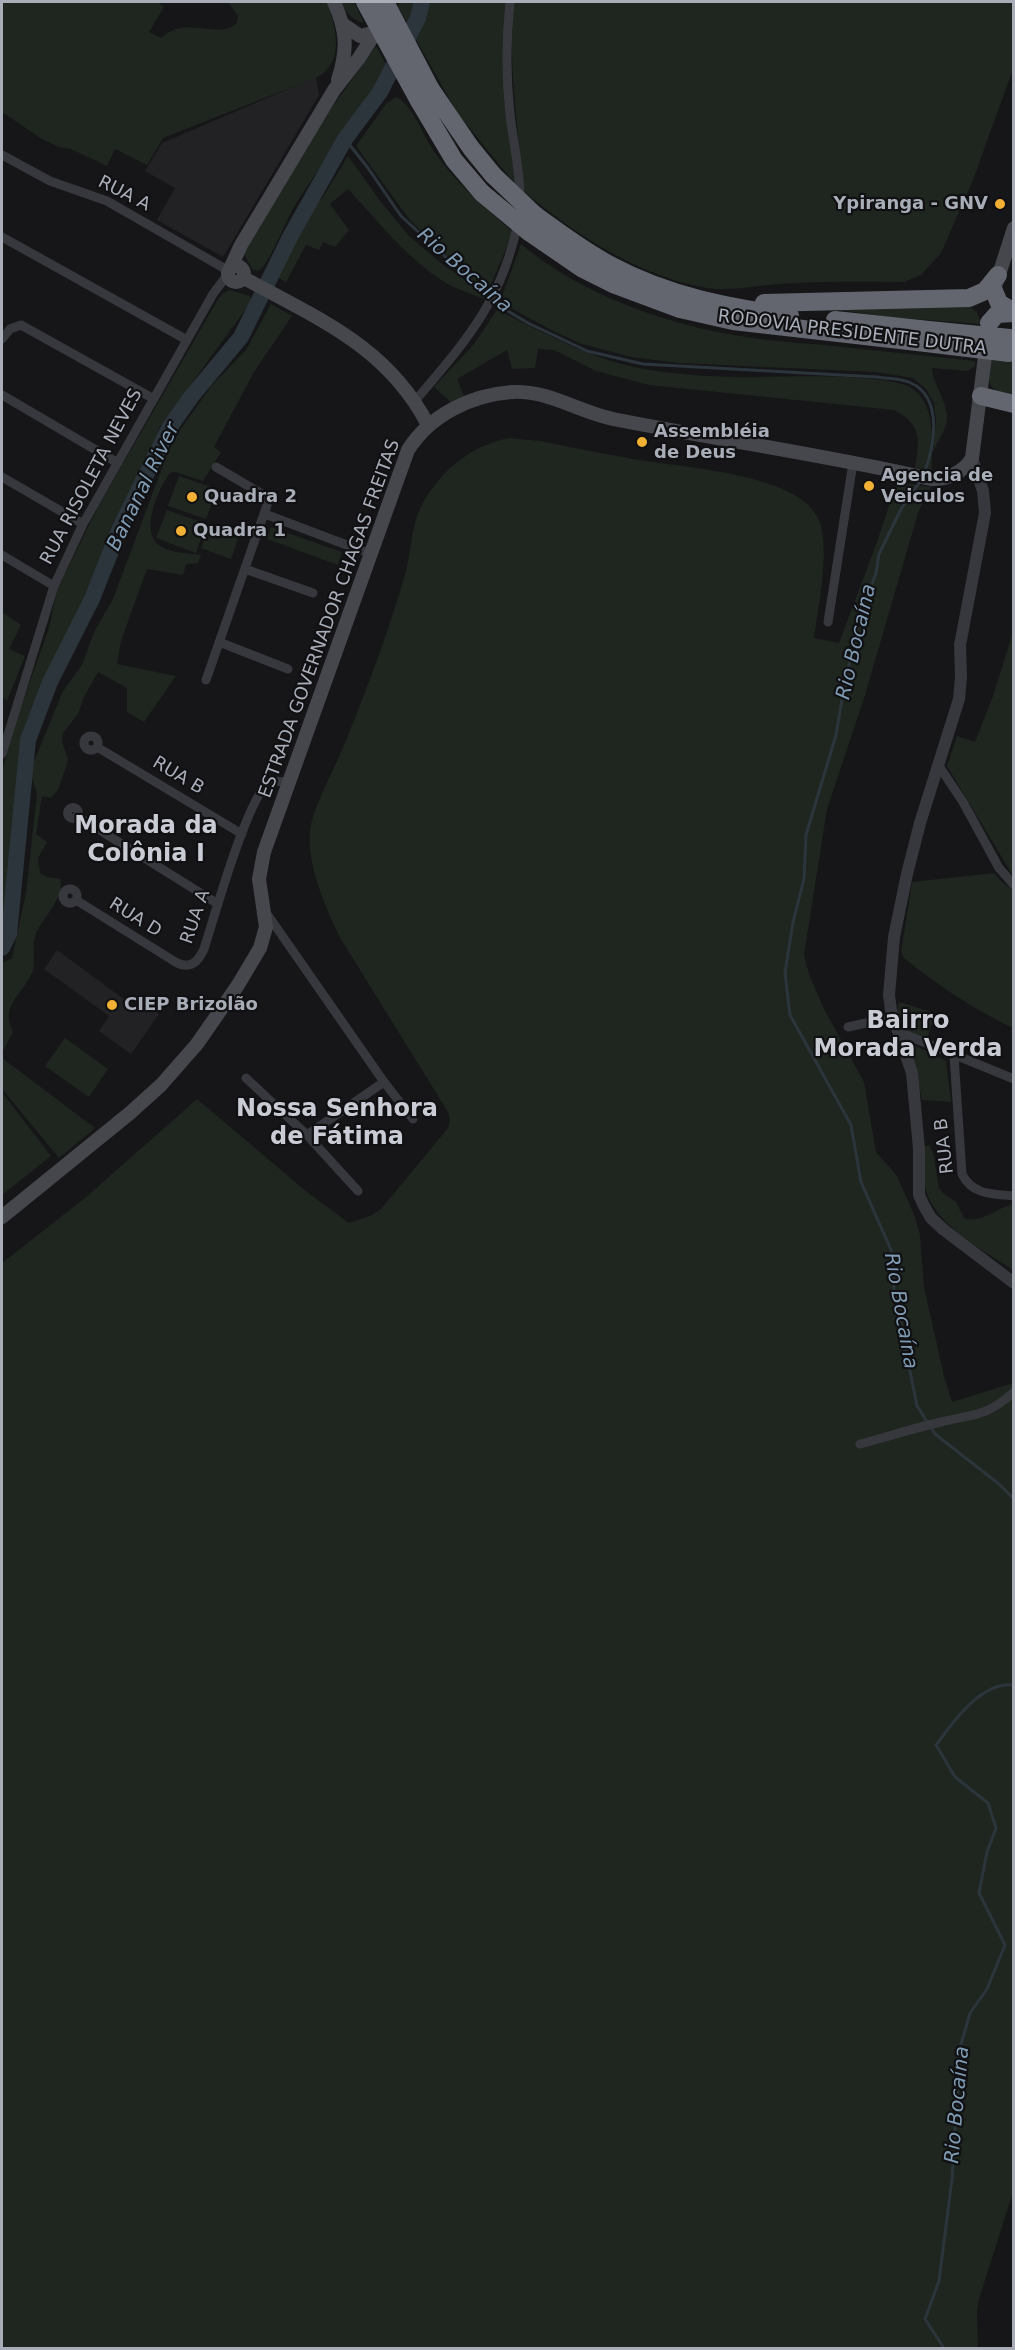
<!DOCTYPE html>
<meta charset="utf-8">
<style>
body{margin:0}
#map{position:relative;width:1015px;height:2350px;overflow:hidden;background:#161618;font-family:"DejaVu Sans",sans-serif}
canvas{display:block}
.frame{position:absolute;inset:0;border:3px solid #a8adb8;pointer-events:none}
</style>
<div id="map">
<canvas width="1015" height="2350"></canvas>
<div class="frame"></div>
</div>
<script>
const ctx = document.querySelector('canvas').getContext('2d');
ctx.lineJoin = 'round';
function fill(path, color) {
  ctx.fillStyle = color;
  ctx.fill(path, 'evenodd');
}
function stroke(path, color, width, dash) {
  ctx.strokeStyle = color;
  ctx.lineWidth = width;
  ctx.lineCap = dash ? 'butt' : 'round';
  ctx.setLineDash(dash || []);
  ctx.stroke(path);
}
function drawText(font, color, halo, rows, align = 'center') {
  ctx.font = font + ' "DejaVu Sans",sans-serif';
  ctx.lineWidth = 4.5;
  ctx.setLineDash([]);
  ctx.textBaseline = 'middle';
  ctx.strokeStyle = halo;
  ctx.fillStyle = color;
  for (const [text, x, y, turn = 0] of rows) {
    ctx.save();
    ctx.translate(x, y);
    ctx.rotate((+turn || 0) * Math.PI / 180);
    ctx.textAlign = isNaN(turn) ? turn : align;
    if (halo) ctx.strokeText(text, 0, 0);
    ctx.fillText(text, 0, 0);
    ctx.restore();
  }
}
const built = new Path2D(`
 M316 77 319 95 223 257 157 220 175 188 145 171 162 143Z
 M57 950 136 1008 141 1001 159 1014 131 1054 99 1031 109 1016 44 969Z`);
const green = new Path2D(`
 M2 2H158L164 7 149 32 161 38C186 14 218 41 237 23L238 16 228 2H327C336 27 345 61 318 77L163 138 147 165 115 149 107 166 71 149 59 147 42 139 2 112Z
 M341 2H354L364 23C352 20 346 12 341 2Z
 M399 2H416L409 26 398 7Z
 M429 2H508L516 185 458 114 415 38Z
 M513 2H1013V69L973 180 941 253 921 275 904 282C862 282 821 281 780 284 756 285 731 292 707 288 640 277 573 233 522 190 519 127 508 65 513 2Z
 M376 46 388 68C359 114 326 156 297 202 284 223 277 247 263 267L258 271 252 269 243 252 330 110Z
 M396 97C409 101 423 133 430 145 452 180 482 205 513 232L488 292 460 269 409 219 356 146 386 104Z
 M348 156 381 202 409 236 442 264 487 295 485 299C472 294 458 290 446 283 407 259 379 222 348 189L330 204 349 230 335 247 323 242 319 250 306 245 286 282 279 278 278 270 303 218 323 197Z
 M521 244C581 295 670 326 747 337 776 342 805 343 834 346 881 351 928 356 975 361V366L968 371 932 368C933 385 948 402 947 419 946 430 938 441 933 451L936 421 934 403 926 389 913 378 875 372 678 363 631 357 582 344 553 331 500 302Z
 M229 290 250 296 251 302 159 428 93 593 46 685 25 741 12 883 2 936V772L13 729 49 628 57 590 99 505 217 301 222 294Z
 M271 304 292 316 254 372 214 447 221 452 203 481 175 472 170 473C158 489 139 532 160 546 170 553 188 553 201 555L198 563 186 564 183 575 147 569 121 641 117 664 176 676 144 722 127 712V688L98 672 83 699 78 714 63 733 62 742 68 760 67 764 58 790 51 798 42 796 36 834 47 842 38 858 40 873 47 877 60 879C66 896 43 918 36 933 31 945 36 957 33 970 28 987 7 1001 9 1019 9 1024 12 1028 13 1032L2 1053V963L12 958 26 893 37 794 30 771 63 691 82 665 94 632 113 599 167 455 178 433 212 385 246 350Z
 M966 304 977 312 981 324 888 317 825 308Z
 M497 310C546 333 595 362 650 370 688 376 730 378 768 377 796 376 892 374 913 389 937 406 931 445 932 471L915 468C920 441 922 424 894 410L649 385 596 371 554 350 538 349 535 368 512 369 507 350 457 379 465 399 454 405 434 387 474 344Z
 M990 360 1013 362V394C986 391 988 385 990 360Z
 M509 438 540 441C573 448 606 454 639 460 683 467 794 474 817 516 832 541 818 609 814 638L839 643 877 542 897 482 931 487 918 513 865 695 827 809 804 955 809 974 824 1009 864 1082 876 1152 897 1176 915 1217 920 1235 924 1287 944 1376 952 1402 1013 1383 1014 2189 979 2299 977 2312 978 2348H2V1263L85 1198 197 1099 307 1192 349 1223 372 1215 381 1209 448 1128 450 1120 448 1112 339 936C325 905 307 866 310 831 312 808 338 762 347 738 369 684 390 627 406 571 412 548 411 522 424 501 443 469 472 445 509 438Z
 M179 476 217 489 206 519 168 506Z
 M167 510 206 524 196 553 156 538Z
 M210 525 239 535 231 559 201 548Z
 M271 527 342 552 338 565 267 539Z
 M2 612 21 625 9 649 25 656 7 701 2 696Z
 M1013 632V876L947 766 957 736 975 742 993 696Z
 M994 873 1002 882 1013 890V1028C974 1009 938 986 904 958L901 952 912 882Z
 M899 1002 935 1013 927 1039C907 1032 893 1027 899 1002Z
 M65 1038 108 1069 89 1097 45 1066Z
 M910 1043 946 1061 951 1102 922 1100Z
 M2 1058 95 1128 59 1158 2 1089Z
 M2 1092 51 1156 2 1195Z
 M929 1145 933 1153 939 1188 944 1194 956 1202 964 1218C982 1224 996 1208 1013 1204V1270C981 1248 928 1223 924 1180 923 1169 924 1158 924 1147Z`);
const stream = new Path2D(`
 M345 139 368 168 401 216 487 295 501 307 528 323 587 351 643 364 877 377C888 379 901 378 911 383 944 398 934 448 924 474
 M921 480 901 509 879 554 876 574 863 604 845 682 836 735 806 835 804 879 793 922 785 973 790 1015 851 1125 861 1182 892 1252 894 1291 917 1406 935 1434 999 1484 1014 1499
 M944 2348 925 2319 939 2281 952 2179 960 2048 970 2013 987 1989 1005 1945 979 1893 987 1852 996 1828 988 1803 955 1777 936 1745C953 1722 981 1681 1014 1685`);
const river = new Path2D(`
 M2 948 9 934 28 740 50 682 92 599 120 528 169 428 191 397 241 337 290 237 345 139 380 92 418 18 422 2`);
const minor = new Path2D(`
 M510 2C506 38 506 77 510 114 513 142 520 169 520 198
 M2 155 50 181 107 201 229 271
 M2 237 187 340
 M2 339 10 329 21 325 154 399
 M2 395 118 463
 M415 401C466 341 503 300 518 221
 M2 477 83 524
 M265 514 352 547
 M357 549 370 553
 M2 555 54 586
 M245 569 313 593
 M828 622 853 463
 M219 642 288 669
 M206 680 267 505 266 498 262 494 216 467
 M84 743a7 7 0 1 1 14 0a7 7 0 1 1-14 0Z
 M97 747 242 834
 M2 754 54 586 83 524 213 294 228 274
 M939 766 963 802 999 868 1014 885
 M67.5 813a5.5 5.5 0 1 1 11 0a5.5 5.5 0 1 1-11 0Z
 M77 816 218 904
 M63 896a7 7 0 1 1 14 0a7 7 0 1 1-14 0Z
 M76 900 177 963C191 969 198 962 204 949 214 918 248 795 270 781L289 782
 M265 911 384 1082 413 1119
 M848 1027 893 1017
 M899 1032 1014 1079
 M954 1056 962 1174C972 1195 993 1194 1014 1196
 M246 1078 307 1135 358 1191
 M307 1135 384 1082
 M860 1444C887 1437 914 1428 941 1422 974 1414 986 1417 1014 1392`);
const tertiary = new Path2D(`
 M972 458 983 491 985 513 960 645 961 677 959 699 920 823 907 874 894 937 889 995 891 1010 912 1073 919 1149V1195L924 1206 931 1218 944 1230 1014 1283`);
const secondary = new Path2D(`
 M334 2C347 31 348 49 338 80
 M344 25 360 36 372 33 379 28
 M228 274a8 8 0 1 1 16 0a8 8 0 1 1-16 0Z
 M230 269 241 245 334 90 359 58 377 30
 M244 278C318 319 387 346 428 425
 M996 284 1014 228
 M2 1217 130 1113 161 1085 197 1044 238 985 260 948 266 927 259 879 264 852 408 450C430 415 471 395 512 392 548 390 579 412 613 419 719 440 826 455 931 479 947 480 964 472 972 458L987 341`);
const motorway = new Path2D(`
 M430 88 471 148 493 175
 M419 101 454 160 482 193
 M535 215C560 233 585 252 612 266 668 296 728 307 790 316
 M529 232 583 269 613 284 680 309 733 321 926 343
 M994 291 999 303 1014 312
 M764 303 969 298 985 291 998 275
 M835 320 929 330
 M989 323 997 314 1014 313
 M981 396 1014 404`);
const motorwayBridge = new Path2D(`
 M365 2 419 101
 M385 2 430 88
 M493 175 535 215
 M482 193 529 232
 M929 330 1010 338
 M926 343 1009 353`);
const markers = [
 [1000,204,6,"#f2b134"],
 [642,442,6,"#f2b134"],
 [869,486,6,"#f2b134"],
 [192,497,6,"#f2b134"],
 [181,531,6,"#f2b134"],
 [112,1005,6,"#f2b134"]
];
const streetNames = [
 ["RUA A",124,194,27],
 ["RODOVIA PRESIDENTE DUTRA",852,333,7],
 ["RUA RISOLETA NEVES",92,477,-62],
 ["ESTRADA GOVERNADOR CHAGAS FREITAS",330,619,-70],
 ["RUA B",178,776,31],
 ["RUA A",196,917,-71],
 ["RUA D",135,918,32],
 ["RUA B",945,1146,-97]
];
const poiNames = [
 ["Ypiranga - GNV",988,204,"right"],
 ["Assembléia",654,432],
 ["de Deus",654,453],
 ["Agencia de",881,476],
 ["Veiculos",881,497],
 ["Quadra 2",204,497],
 ["Quadra 1",193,531],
 ["CIEP Brizolão",124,1005]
];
const waterNames = [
 ["Rio Bocaína",464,271,41],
 ["Bananal River",144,487,-64],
 ["Rio Bocaína",857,642,-77],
 ["Rio Bocaína",900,1311,80],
 ["Rio Bocaína",958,2105,-85]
];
const districtNames = [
 ["Morada da",146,827],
 ["Colônia I",146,855],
 ["Bairro",908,1022],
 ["Morada Verda",908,1050],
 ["Nossa Senhora",337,1110],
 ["de Fátima",337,1138]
];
fill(built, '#222225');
fill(green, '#1e261f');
stroke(stream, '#2c353c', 3);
stroke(river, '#2c353c', 16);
stroke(minor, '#37383d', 9);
stroke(tertiary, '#37383d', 12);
stroke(secondary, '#45474d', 14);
stroke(motorway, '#63666e', 18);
stroke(motorwayBridge, '#63666e', 18);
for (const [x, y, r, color] of markers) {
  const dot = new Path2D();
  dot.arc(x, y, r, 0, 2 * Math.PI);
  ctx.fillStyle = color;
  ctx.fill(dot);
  stroke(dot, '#111113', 2);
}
drawText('18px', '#a8adb8', '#111113', streetNames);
drawText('bold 18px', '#a8adb8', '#111113', poiNames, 'left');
drawText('italic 20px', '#7f9bb3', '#111113', waterNames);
drawText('bold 24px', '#c9ccd4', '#111113', districtNames);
</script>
